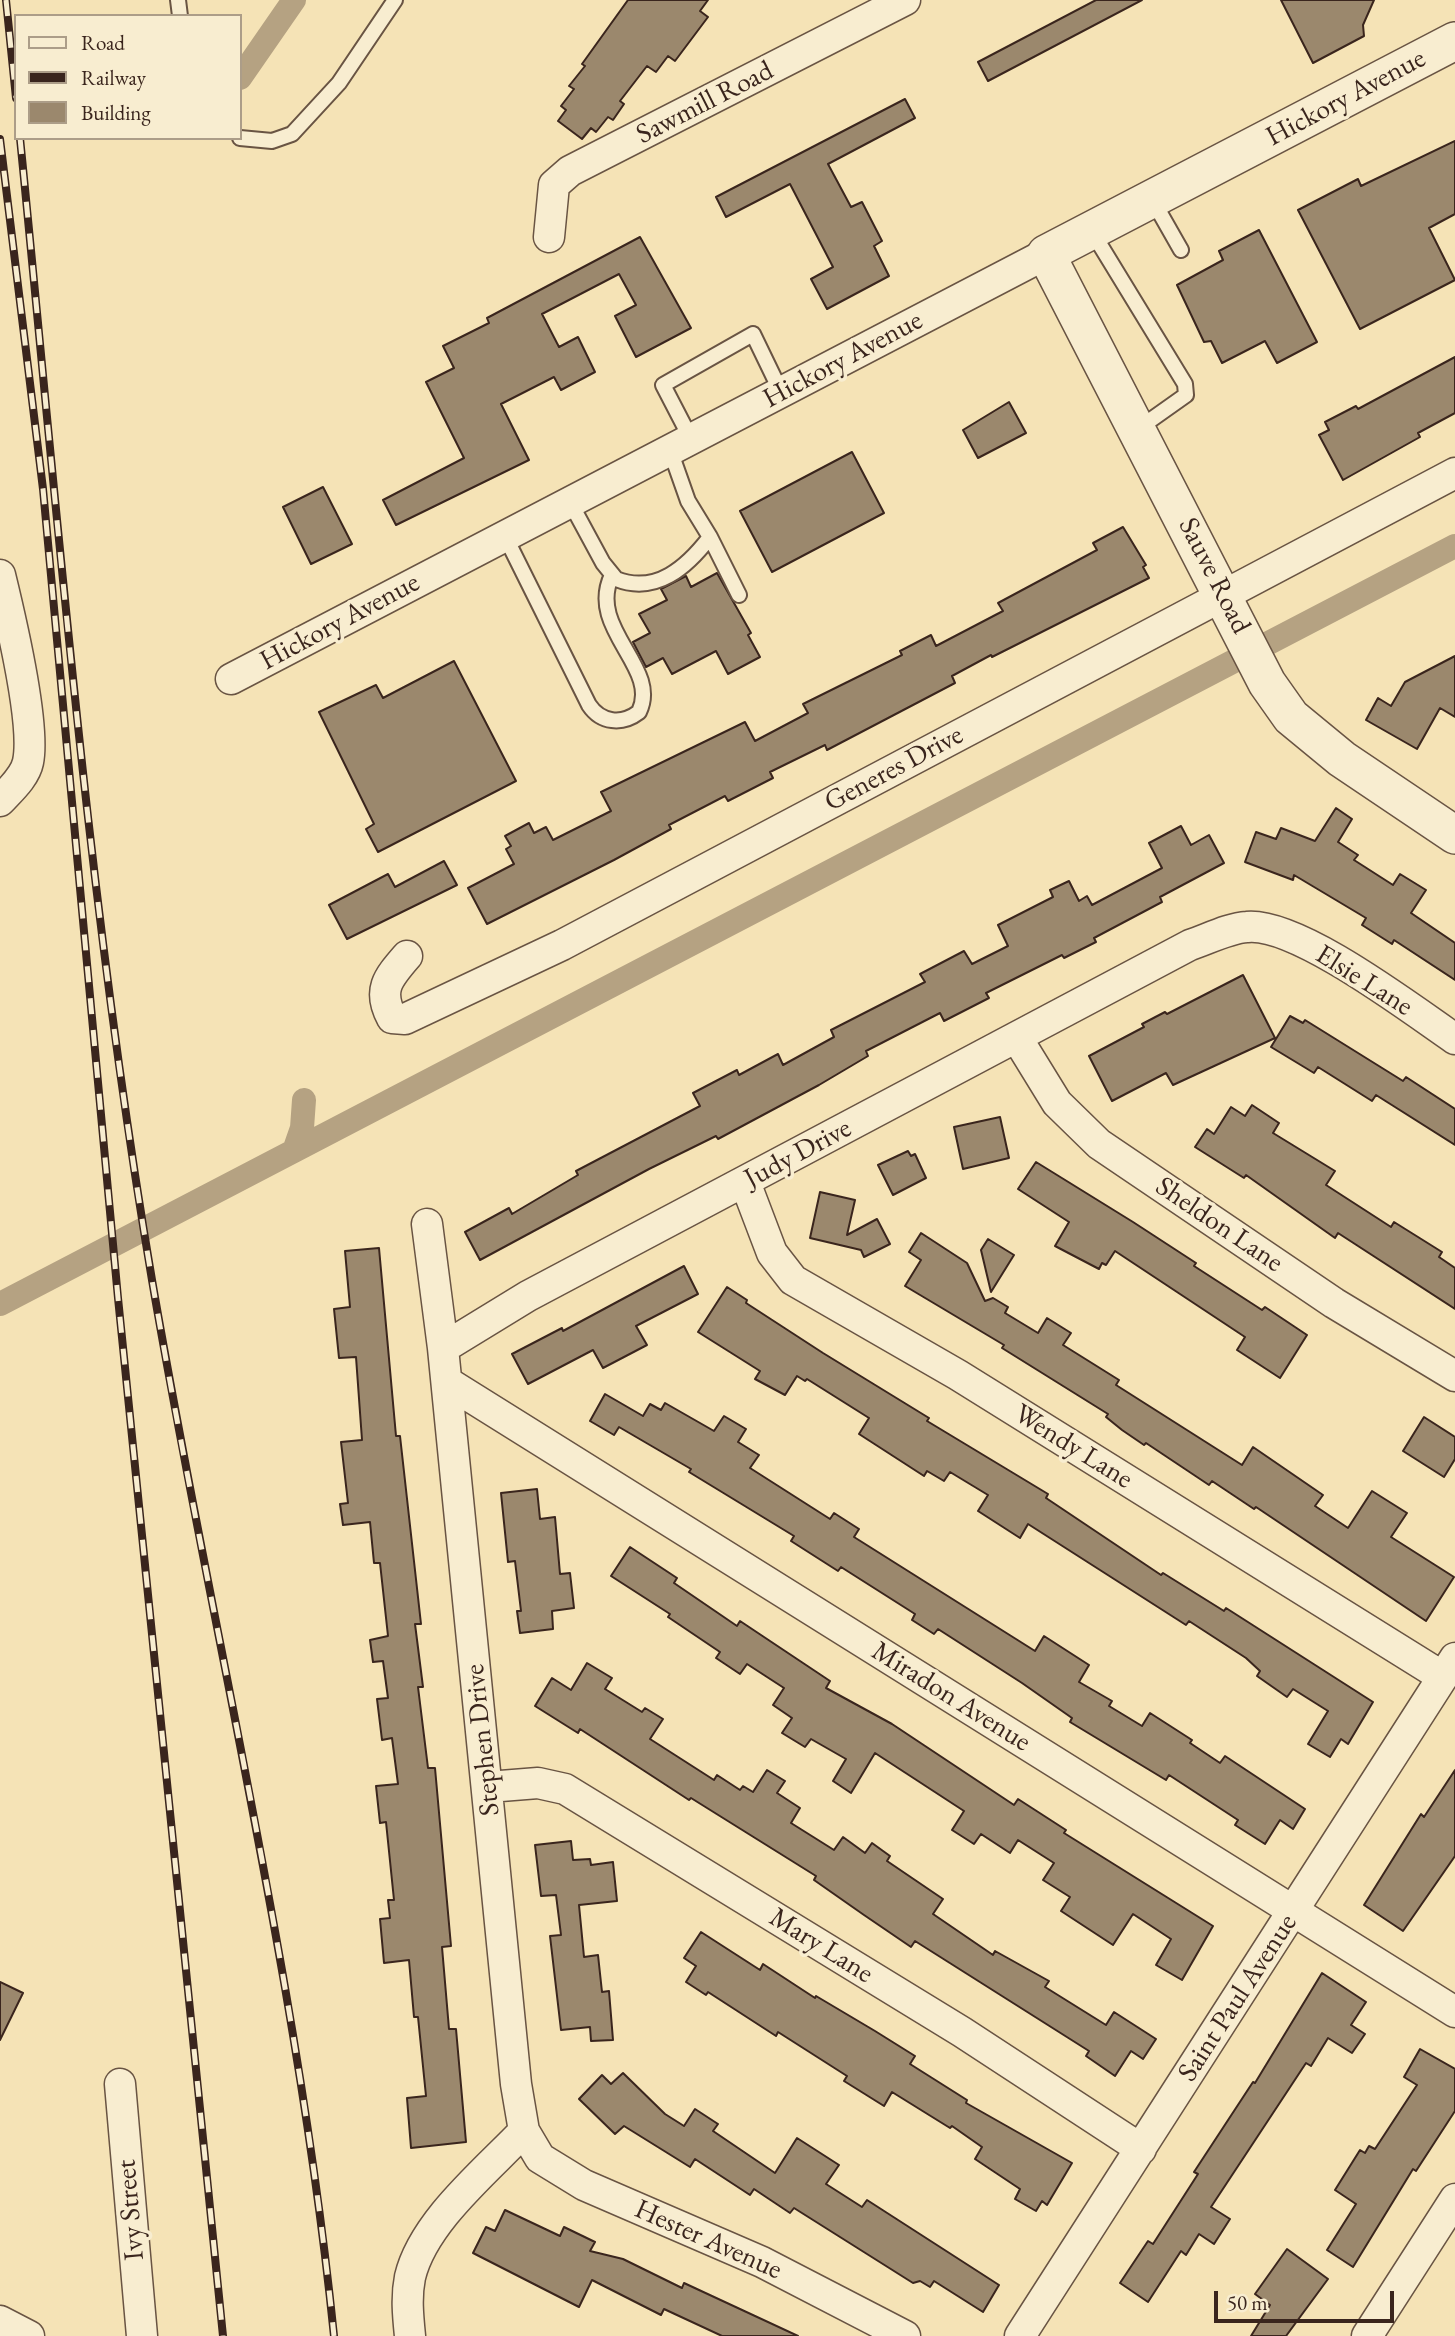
<!DOCTYPE html>
<style>
body{margin:0}
#map{position:relative;width:1455px;height:2336px;overflow:hidden;background:#f5e3b6;font-family:"EB Garamond",serif}
canvas{display:block}
.legend{position:absolute;left:14px;top:14px;width:228px;height:126px;box-sizing:border-box;background:#f8edd0;border:2px solid #ac9d88;margin:0;padding:9px 12px;list-style:none;font-size:21px;color:#3a251d}
.legend li{display:flex;align-items:center;gap:14px;height:35px}
.legend b{width:35px;border:2px solid #ac9d88}
.scale{position:absolute;left:1214px;top:2291px;width:180px;height:32px;box-sizing:border-box;border:4px solid #3a251d;border-top:0;padding-left:9px;font-size:21px;line-height:24px;white-space:nowrap;color:#3a251d;-webkit-text-stroke:5px #f8edd0;paint-order:stroke}
</style>
<div id="map">
<canvas width="1455" height="2336"></canvas>
<ul class="legend">
<li><b style="height:9px;background:#f8edd0"></b>Road</li>
<li><b style="height:9px;background:#3a251d"></b>Railway</li>
<li><b style="height:19px;background:#9b886d"></b>Building</li>
</ul>
<div class="scale">50 m</div>
</div>
<script>
const ctx = document.querySelector('canvas').getContext('2d');
ctx.lineJoin = 'round';
function stroke(path, color, width, dash) {
  ctx.strokeStyle = color;
  ctx.lineWidth = width;
  ctx.lineCap = dash ? 'butt' : 'round';
  ctx.setLineDash(dash || []);
  ctx.stroke(path);
}
function fill(path, color) {
  ctx.fillStyle = color;
  ctx.fill(path, 'evenodd');
}
function drawText(font, color, halo, rows, align = 'center') {
  ctx.font = font + ' "EB Garamond",serif';
  ctx.lineWidth = 7;
  ctx.setLineDash([]);
  ctx.textBaseline = 'middle';
  ctx.strokeStyle = halo;
  ctx.fillStyle = color;
  for (const [text, x, y, turn = 0] of rows) {
    ctx.save();
    ctx.translate(x, y);
    ctx.rotate((+turn || 0) * Math.PI / 180);
    ctx.textAlign = isNaN(turn) ? turn : align;
    if (halo) ctx.strokeText(text, 0, 0);
    ctx.fillText(text, 0, 0);
    ctx.restore();
  }
}
const canal = new Path2D(`
 M240 78 294 0
 M294 1151 302 1128 304 1100
 M0 1304 1455 546`);
const building = new Path2D(`
 M628 0H708L700 11 708 17 675 61 668 56 656 72 647 66 620 101 624 104 613 120 608 117 596 132 591 128 582 139 558 121 566 110 561 106 574 89 569 86 585 66 582 64Z
 M1096 0H1142L988 81 978 62Z
 M1281 0H1374L1363 25 1364 36 1313 63Z
 M905 99 915 118 828 164 851 207 862 202 882 241 874 246 889 276 827 309 811 279 833 267 790 184 726 217 716 197Z
 M1455 141V214L1429 228 1455 280 1360 329 1298 210 1358 179 1361 186Z
 M1259 230 1317 342 1277 363 1265 341 1222 363 1211 341 1204 342 1177 285 1223 260 1219 251Z
 M640 237 691 328 636 357 615 316 636 305 619 274 542 314 559 347 578 337 595 372 561 390 554 377 501 404 529 460 396 525 383 500 464 458 426 382 454 368 443 346 489 323 487 318Z
 M1455 357V413L1418 433 1420 437 1343 480 1319 435 1329 430 1325 422 1356 406 1358 409Z
 M1009 402 1026 433 978 458 963 430Z
 M852 452 884 513 772 572 740 511Z
 M323 487 352 544 311 564 283 507Z
 M1123 527 1146 565 1143 567 1149 578 992 657 991 655 952 676 955 683 827 750 825 745 770 772 773 778 728 801 725 796 669 825 671 829 614 860 487 924 468 888 514 864 506 849 511 846 505 836 529 823 534 833 546 827 553 840 611 811 601 792 745 722 755 741 808 713 803 704 902 655 900 651 931 635 936 646 1003 611 998 603 1097 550 1093 543Z
 M717 573 751 633 748 635 760 657 728 674 716 651 672 674 663 658 646 667 633 642 650 633 639 614 667 600 661 589 686 576 691 587Z
 M1455 656V717L1440 708 1417 749 1366 720 1378 698 1391 706 1405 682Z
 M454 661 516 781 378 852 366 829 374 824 319 712 376 685 383 698Z
 M1336 808 1352 819 1338 842 1358 855 1354 860 1393 885 1400 874 1426 890 1411 913 1455 943V980L1394 940 1392 944 1362 925 1366 918 1294 875 1293 880 1245 862 1256 832 1276 839 1281 828 1315 841Z
 M1181 826 1191 845 1209 835 1224 863 1160 897 1162 902 1094 938 1096 942 1064 958 1062 955 986 993 989 998 944 1021 940 1013 866 1051 868 1056 819 1085 718 1139 716 1136 649 1169 480 1260 465 1232 509 1208 512 1214 578 1175 576 1171 700 1106 693 1093 737 1070 739 1075 778 1054 783 1065 834 1037 831 1030 925 982 920 974 964 951 972 964 1008 946 998 925 1053 897 1050 890 1069 881 1079 901 1087 896 1092 905 1162 868 1149 843Z
 M444 861 457 885 347 939 329 905 388 874 395 887Z
 M1243 975 1275 1038 1173 1085 1166 1073 1112 1101 1089 1056 1144 1027 1142 1024 1165 1012 1167 1014Z
 M1290 1016 1303 1023 1305 1020 1403 1081 1406 1077 1455 1109V1145L1376 1095 1372 1101 1318 1067 1314 1073 1271 1047Z
 M1252 1105 1279 1123 1273 1133 1335 1171 1326 1185 1391 1227 1394 1222 1442 1252 1439 1257 1455 1268V1309L1338 1233 1335 1238 1246 1175 1244 1178 1195 1147 1207 1129 1214 1134 1231 1107 1245 1116Z
 M1000 1117 1009 1158 963 1169 954 1127Z
 M908 1151 911 1156 915 1154 926 1178 893 1195 878 1165Z
 M1036 1162 1133 1222 1196 1263 1194 1266 1262 1310 1265 1307 1307 1335 1280 1378 1237 1350 1245 1337 1115 1251 1106 1265 1102 1263 1099 1269 1055 1246 1069 1222 1018 1189Z
 M820 1192 855 1200 847 1235 877 1219 890 1244 864 1257 861 1250 810 1238Z
 M921 1233 967 1263 985 1301 993 1298 1008 1307 1005 1313 1038 1333 1047 1318 1071 1333 1063 1345 1119 1380 1116 1385 1242 1465 1253 1447 1323 1495 1315 1506 1348 1528 1372 1491 1407 1513 1391 1537 1454 1577 1426 1621 1256 1507 1254 1509 1212 1481 1209 1485 1146 1443 1144 1445 1122 1430 1106 1417 1108 1414 1002 1348 1004 1345 905 1286 921 1260 909 1252Z
 M988 1239 1014 1255 991 1292 981 1250Z
 M379 1248 396 1436H400L421 1624H415L423 1687H418L428 1768H435L451 1946 442 1947 449 2029H456L466 2142 411 2148 407 2098 426 2096 418 2017H414L409 1960 384 1963 380 1919 390 1918 388 1900H394L386 1822 380 1823 376 1786 398 1784 392 1738 382 1740 377 1699 388 1698 383 1661 373 1662 370 1640 388 1636 380 1563H374L370 1522 343 1525 340 1504 348 1503 341 1442 362 1440 356 1357 339 1358 334 1309 350 1307 345 1251Z
 M684 1266 698 1294 636 1326 647 1345 603 1368 593 1350 528 1384 512 1354 562 1328 563 1331Z
 M727 1287 747 1300 746 1303 823 1353 929 1418 927 1421 1048 1494 1046 1498 1161 1575 1163 1573 1224 1611 1226 1608 1373 1702 1348 1744 1341 1739 1330 1757 1308 1744 1328 1711 1293 1689 1287 1697 1257 1676 1260 1671 1246 1658 1189 1621 1186 1625 1028 1524 1020 1538 978 1511 988 1495 950 1472 944 1481 927 1471 924 1476 859 1434 869 1418 807 1379 805 1381 797 1376 785 1395 755 1379 760 1371 698 1332Z
 M605 1394 643 1416 650 1404 661 1410 665 1403 714 1431 724 1416 746 1429 738 1442 759 1455 750 1468 830 1519 834 1513 859 1529 854 1537 1035 1651 1044 1636 1089 1665 1079 1682 1112 1701 1109 1706 1142 1726 1150 1713 1192 1740 1190 1743 1220 1763 1225 1756 1305 1809 1293 1829 1280 1820 1265 1844 1235 1825 1238 1820 1169 1775 1166 1780 1070 1722 1072 1718 1022 1683 938 1629 934 1634 912 1620 915 1614 841 1567 838 1571 791 1541 794 1536 689 1472 691 1469 619 1427 614 1435 590 1421Z
 M1424 1417 1455 1437V1459L1444 1477 1403 1451Z
 M537 1489 540 1519 555 1517 560 1574 570 1573 574 1608 552 1611 553 1629 520 1633 517 1611H521L515 1561 508 1562 501 1493Z
 M630 1547 677 1578 674 1583 737 1626 740 1621 830 1681 826 1688 892 1724 1014 1805 1018 1799 1066 1830 1064 1833 1213 1926 1182 1980 1156 1965 1171 1939 1133 1914 1113 1945 1061 1911 1070 1897 1043 1880 1054 1863 1018 1840 1010 1853 981 1834 974 1844 952 1830 964 1811 875 1753 851 1793 833 1781 846 1759 811 1739 805 1747 782 1733 792 1718 773 1705 784 1688 747 1664 740 1674 716 1658 720 1652 668 1617 670 1614 611 1576Z
 M587 1663 612 1678 605 1689 642 1712 645 1708 663 1719 650 1739 714 1780 717 1775 740 1790 743 1786 753 1792 767 1770 785 1781 777 1793 800 1808 791 1823 834 1850 843 1837 865 1853 872 1843 890 1856 887 1861 943 1899 933 1914 993 1955 995 1951 1049 1981 1045 1987 1106 2025 1114 2012 1156 2039 1143 2059 1131 2051 1115 2076 1086 2056 1089 2051 915 1941 911 1947 864 1915 814 1880 816 1876 691 1798 689 1800 580 1729 578 1733 535 1706 552 1678 571 1690Z
 M1455 1770V1856L1403 1931 1364 1905 1421 1814 1424 1817Z
 M571 1841 573 1860 590 1859 591 1865 613 1862 617 1901 579 1905 584 1957 598 1955 602 1992 609 1991 613 2040 591 2041 590 2027 561 2030 550 1936 561 1935 556 1895 541 1896 535 1845Z
 M701 1932 760 1970 763 1964 815 1998 816 1996 875 2031 915 2056 910 2064 967 2100 966 2103 1072 2163 1047 2205 1042 2201 1036 2211 1015 2199 1020 2189 975 2159 982 2147 952 2126 950 2128 892 2092 884 2106 844 2081 847 2076 778 2032 776 2036 708 1992 706 1995 686 1982 696 1966 684 1958Z
 M1322 1973 1366 2002 1351 2025 1365 2034 1352 2053 1328 2038 1311 2066 1306 2063 1211 2207 1230 2219 1214 2244 1199 2234 1186 2255 1181 2251 1148 2302 1120 2283 1148 2241 1153 2244 1198 2174 1194 2172 1253 2082 1255 2083Z
 M0 1982 23 1993 0 2040Z
 M1420 2049 1455 2069V2111L1416 2171 1413 2169 1353 2267 1327 2250 1356 2204 1335 2190 1360 2150 1365 2153 1369 2146 1375 2149 1417 2085 1404 2077Z
 M623 2073 665 2114 684 2126 695 2109 718 2124 713 2131 775 2173 797 2138 839 2165 826 2184 862 2207 867 2200 999 2285 983 2312 934 2281 930 2287 920 2281 913 2283 794 2208 790 2213 754 2189 750 2195 695 2159 690 2167 624 2126 615 2134 579 2099 602 2075 611 2084Z
 M505 2210 560 2236 564 2227 595 2242 590 2251 623 2259 682 2288 684 2283 798 2336H722L664 2309 661 2315 592 2280 579 2307 473 2253 486 2227 495 2231Z
 M1287 2249 1328 2279 1286 2336H1251L1270 2305 1255 2294Z`);
const service = new Path2D(`
 M178 0 180 16
 M240 138 272 141 292 134 339 83 395 0
 M1152 199 1181 250
 M1091 230 1185 384 1186 395 1138 429
 M691 439 663 385 753 334 781 392
 M670 450 688 501 710 537
 M570 502 603 563 616 579C656 595 687 567 710 537L739 595
 M505 536 589 705C601 723 622 725 639 712 661 667 586 629 612 575`);
const minor = new Path2D(`
 M549 237 554 185 570 171 905 0
 M0 575C10 616 36 724 28 762 25 777 10 790 0 801
 M231 679 1046 254
 M407 956C388 978 377 990 392 1018L405 1019 562 945 1455 473
 M1017 1038 1057 1103 1099 1144 1334 1303 1455 1376
 M745 1182 772 1253 793 1280 958 1375 1443 1677
 M427 1224 443 1348 528 1296 1190 945C1208 939 1229 928 1247 927 1297 922 1411 1009 1455 1039
 M443 1348 516 2084 524 2131 540 2158 584 2185 762 2262 905 2336
 M447 1382 1455 2012
 M488 1787 538 1783 565 1789 962 2032 1141 2149
 M120 2084 142 2336
 M0 2321 29 2336
 M410 2336C408 2316 406 2297 410 2277 423 2222 486 2171 524 2131
 M1020 2336 1455 1658
 M1367 2336 1455 2199`);
const tertiary = new Path2D(`
 M1455 41 1046 254 1267 683 1291 717 1342 759 1455 835`);
const rail = new Path2D(`
 M6 0 16 98
 M20 138C58 519 88 902 152 1280 212 1632 298 1981 334 2336
 M0 139 43 489 118 1298 223 2336`);
const streetNames = [
 ["Hickory Avenue",1346,98,-28],
 ["Sawmill Road",705,103,-27],
 ["Hickory Avenue",843,360,-28],
 ["Sauve Road",1214,576,63],
 ["Hickory Avenue",340,622,-28],
 ["Generes Drive",894,769,-28],
 ["Elsie Lane",1364,981,32],
 ["Judy Drive",798,1154,-28],
 ["Sheldon Lane",1219,1225,34],
 ["Wendy Lane",1073,1447,32],
 ["Miradon Avenue",951,1697,32],
 ["Stephen Drive",483,1740,-96],
 ["Mary Lane",821,1946,32],
 ["Saint Paul Avenue",1238,1998,-57],
 ["Ivy Street",131,2210,-95],
 ["Hester Avenue",708,2240,24]
];
stroke(canal, '#b5a282', 24);
fill(building, '#9b886d');
stroke(building, '#3a251d', 2);
stroke(service, '#695443', 18);
stroke(minor, '#695443', 33);
stroke(tertiary, '#695443', 40);
stroke(service, '#f8edd0', 14);
stroke(minor, '#f8edd0', 30);
stroke(tertiary, '#f8edd0', 37);
stroke(rail, '#3a251d', 8);
stroke(rail, '#f8edd0', 5, [16]);
drawText('28px', '#3a251d', '#f8edd0', streetNames);
</script>
